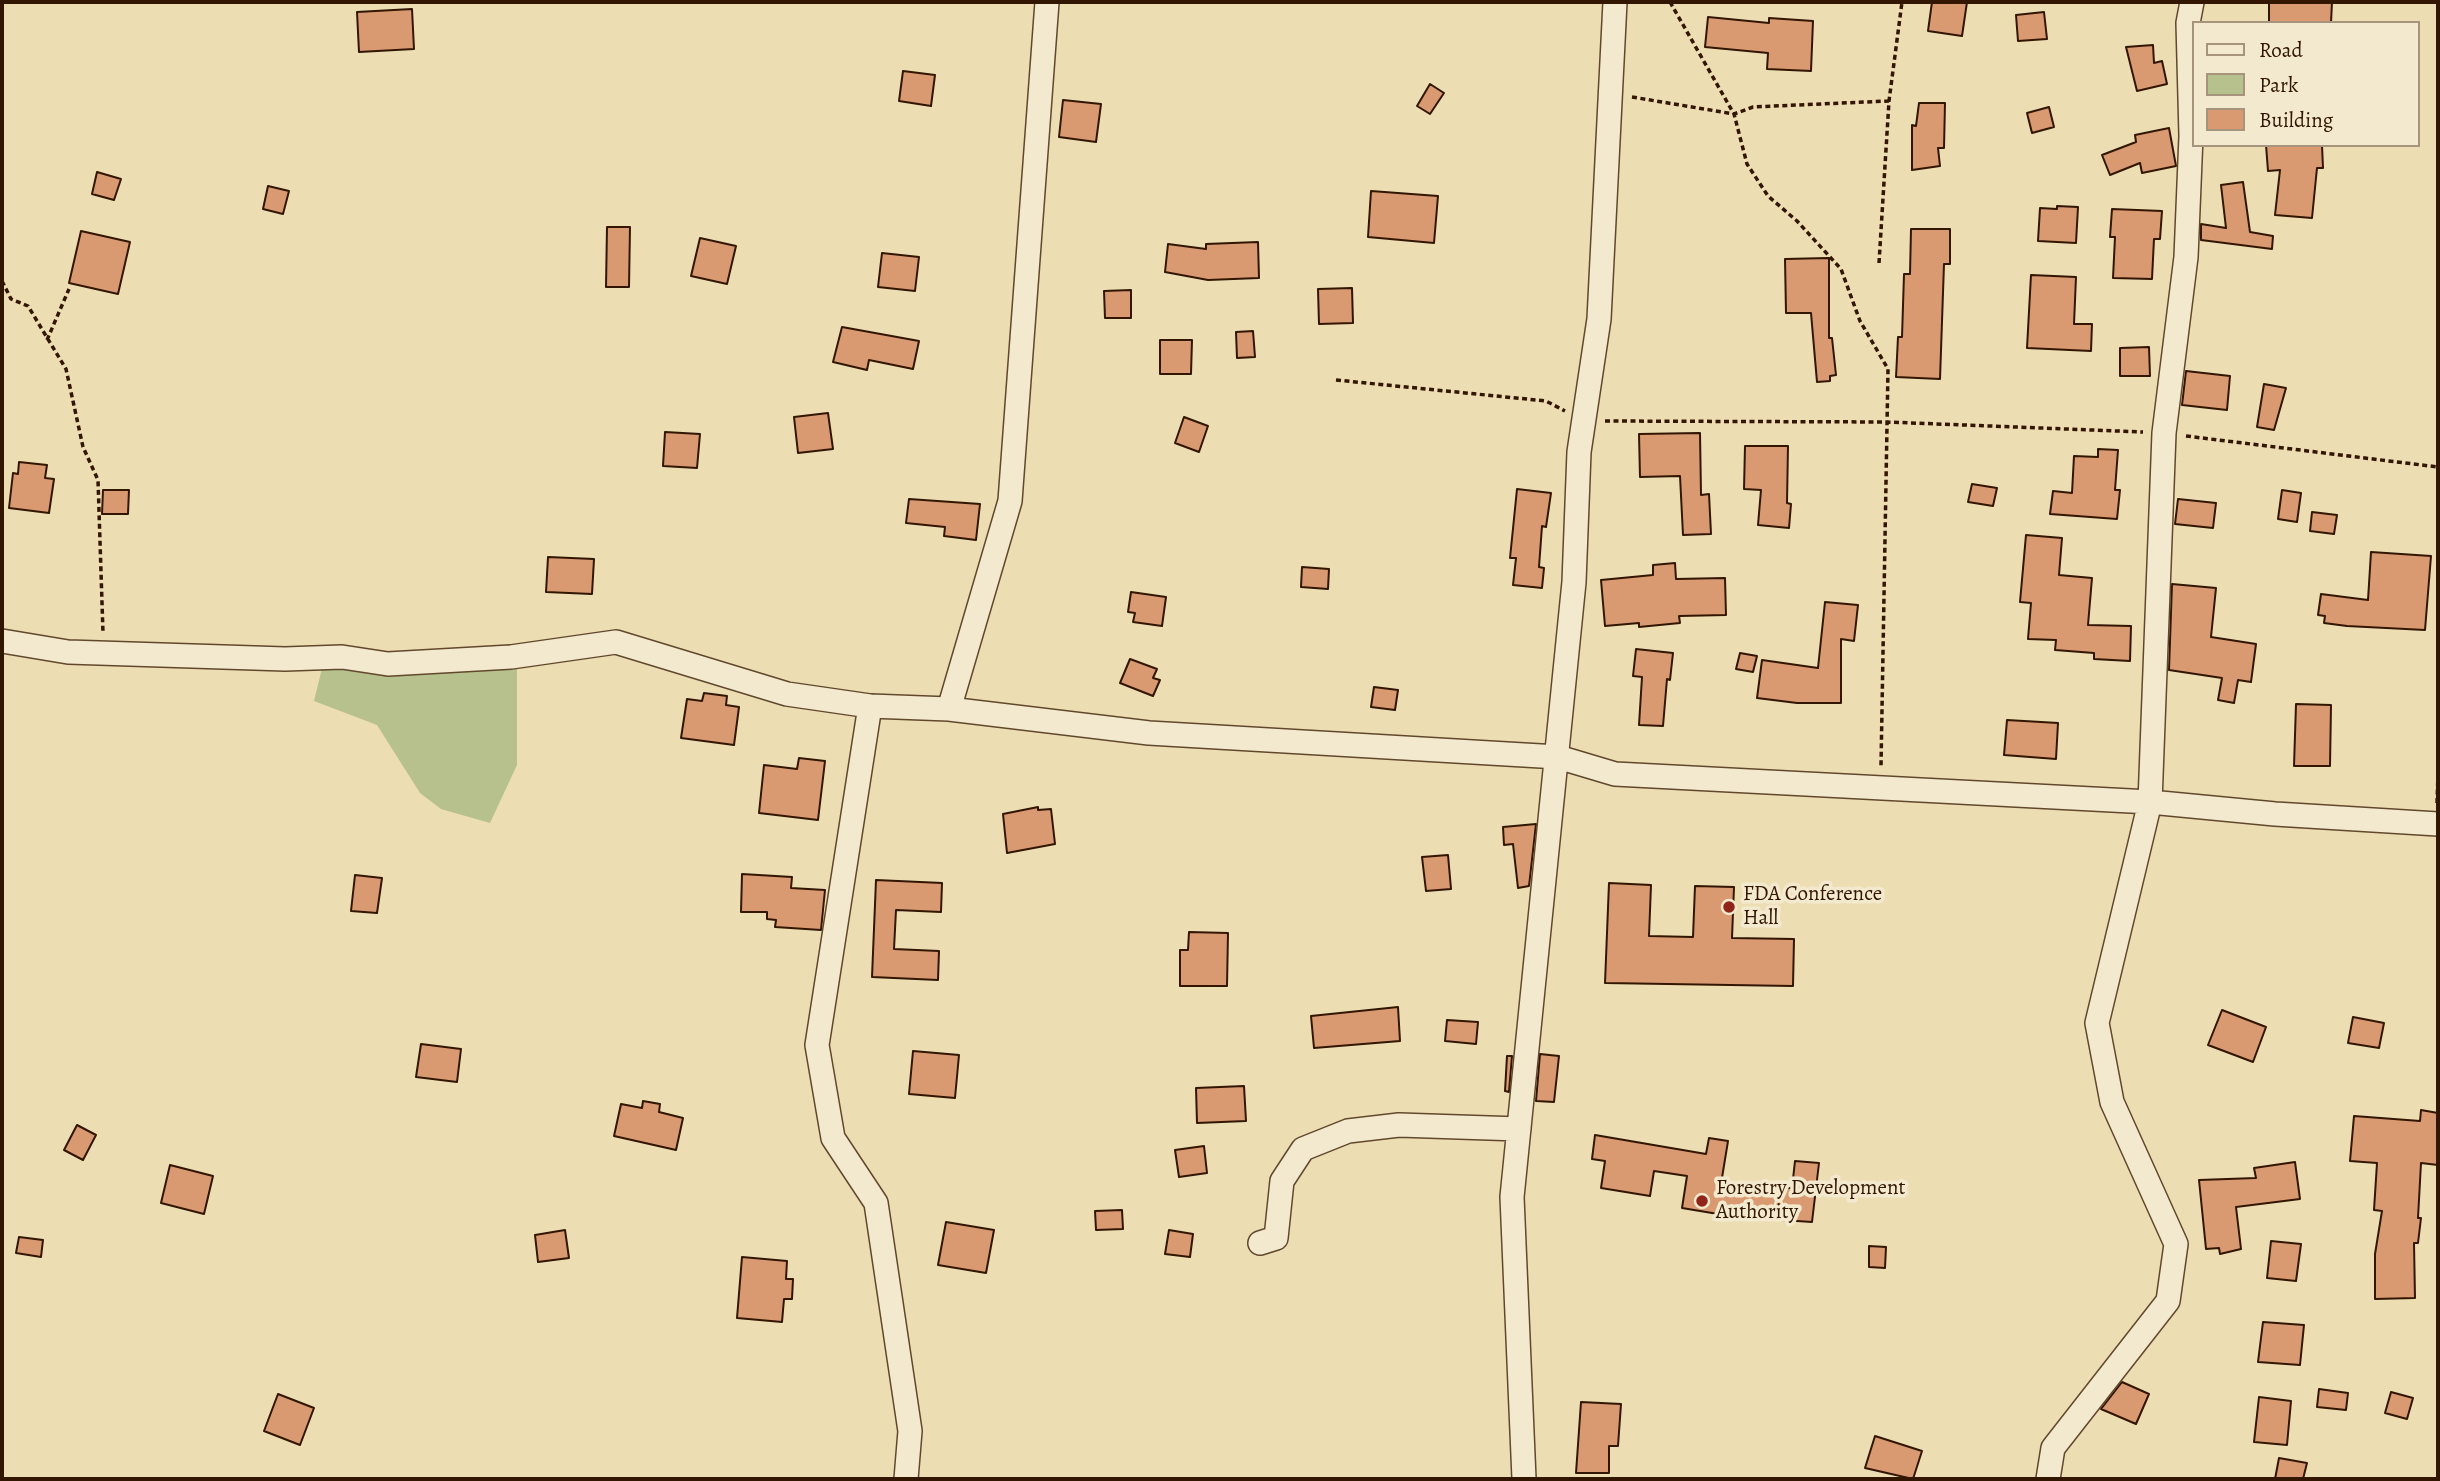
<!DOCTYPE html>
<style>
body{margin:0}
#map{position:relative;width:2440px;height:1481px;overflow:hidden;background:#edddb3;font-family:Alegreya,serif}
canvas{display:block}
.frame{position:absolute;inset:0;border:4px solid #321600;pointer-events:none}
.legend{position:absolute;left:2192px;top:21px;width:228px;height:126px;box-sizing:border-box;background:#f3e9ce;border:2px solid #a6957c;margin:0;padding:9px 12px;list-style:none;font-size:21px;color:#321600}
.legend li{display:flex;align-items:center;gap:14px;height:35px}
.legend b{width:35px;border:2px solid #a6957c}
</style>
<div id="map">
<canvas width="2440" height="1481"></canvas>
<div class="frame"></div>
<ul class="legend">
<li><b style="height:9px;background:#f3e9ce"></b>Road</li>
<li><b style="height:19px;background:#b7c18e"></b>Park</li>
<li><b style="height:19px;background:#d99a72"></b>Building</li>
</ul>
</div>
<script>
const ctx = document.querySelector('canvas').getContext('2d');
ctx.lineJoin = 'round';
function fill(path, color) {
  ctx.fillStyle = color;
  ctx.fill(path, 'evenodd');
}
function stroke(path, color, width, dash) {
  ctx.strokeStyle = color;
  ctx.lineWidth = width;
  ctx.lineCap = dash ? 'butt' : 'round';
  ctx.setLineDash(dash || []);
  ctx.stroke(path);
}
function drawText(font, color, halo, rows, align = 'center') {
  ctx.font = font + ' Alegreya,serif';
  ctx.lineWidth = 7;
  ctx.setLineDash([]);
  ctx.textBaseline = 'middle';
  ctx.strokeStyle = halo;
  ctx.fillStyle = color;
  for (const [text, x, y, turn = 0] of rows) {
    ctx.save();
    ctx.translate(x, y);
    ctx.rotate((+turn || 0) * Math.PI / 180);
    ctx.textAlign = isNaN(turn) ? turn : align;
    if (halo) ctx.strokeText(text, 0, 0);
    ctx.fillText(text, 0, 0);
    ctx.restore();
  }
}
const green = new Path2D(`
 M324 660 517 666V765L490 823 441 809 420 793 377 725 314 701Z`);
const building = new Path2D(`
 M1932 2H1967L1962 36 1928 31Z
 M2269 2H2332L2331 23H2269Z
 M412 9 414 49 359 52 357 12Z
 M2044 12 2047 39 2018 41 2016 15Z
 M1708 17 1769 23V18L1813 21 1811 71 1767 69 1768 53 1705 47Z
 M2153 45 2154 63 2162 61 2167 84 2137 91 2126 47Z
 M903 71 935 75 931 106 899 101Z
 M1430 84 1444 93 1430 114 1417 106Z
 M1063 100 1101 104 1096 142 1059 137Z
 M1919 103H1945L1944 148H1938L1940 166 1912 170V125L1916 126Z
 M2049 107 2054 127 2032 133 2027 113Z
 M2169 128 2176 166 2142 173 2140 163 2110 175 2102 155 2136 142 2135 135Z
 M2266 145H2322L2323 168H2317L2312 218 2275 215 2280 170 2268 171Z
 M97 172 121 179 114 200 92 194Z
 M2243 182 2250 232 2273 236 2272 249 2201 240V224L2226 228 2221 185Z
 M268 186 289 191 283 214 263 209Z
 M1371 191 1438 196 1434 243 1368 237Z
 M2057 206 2078 207 2076 243 2038 241 2040 208 2057 209Z
 M2112 209 2162 211 2160 239H2154L2152 279 2113 278 2115 237H2110Z
 M607 227H630L629 287H606Z
 M1911 229H1950V264H1944L1940 379 1896 377 1898 337H1902L1904 274H1910Z
 M81 231 130 242 118 294 69 283Z
 M700 238 736 246 727 284 691 276Z
 M1258 242 1259 278 1208 280 1165 272 1168 244 1206 249V244Z
 M882 253 919 257 915 291 878 287Z
 M1829 258V338H1832L1836 375 1830 376V381L1817 382 1811 313H1786L1785 259Z
 M2031 275 2076 277 2074 324H2092L2091 351 2027 348Z
 M1352 288 1353 323 1319 324 1318 289Z
 M1131 290V318H1105L1104 291Z
 M842 327 919 341 913 369 869 360 867 370 833 362Z
 M1253 331 1255 357 1237 358 1236 332Z
 M1160 340H1192L1191 374H1160Z
 M2149 347 2150 376H2120V348Z
 M2186 371 2230 376 2227 410 2182 405Z
 M2264 384 2286 388 2274 430 2257 427Z
 M828 413 833 449 798 453 794 417Z
 M1184 417 1208 426 1199 452 1175 443Z
 M665 432 700 434 697 468 663 466Z
 M1700 433 1701 495 1709 494 1711 534 1683 535 1680 476 1640 477 1639 434Z
 M1745 446H1788L1787 503 1791 504 1789 528 1758 525 1761 490 1744 489Z
 M2098 449 2118 450 2115 490H2120L2117 519 2050 514 2053 491 2072 493 2074 456 2098 457Z
 M19 462 47 465 45 478 54 479 49 513 9 508 13 473 18 474Z
 M1972 484 1997 488 1993 506 1968 502Z
 M1517 489 1551 493 1546 527 1542 526 1539 567 1544 568 1542 588 1513 585 1516 558H1510Z
 M103 490H129L128 514H102Z
 M2282 490 2301 493 2297 522 2278 519Z
 M909 499 980 504 976 540 944 536 945 527 906 523Z
 M2178 499 2216 503 2213 528 2175 524Z
 M2312 512 2337 515 2334 534 2310 531Z
 M2026 535 2062 538 2059 575 2092 578 2088 625 2131 626 2130 661 2094 659V653L2055 650 2056 640 2028 639 2031 603 2020 602Z
 M2371 552 2431 556 2425 630 2347 626 2324 623 2325 616 2318 615 2321 594 2368 600Z
 M548 557 594 559 592 594 546 592Z
 M1675 563 1676 579 1725 578 1726 615 1679 616 1680 623 1639 627V623L1605 626 1601 580 1653 575V565Z
 M1302 567 1329 569 1328 589 1301 587Z
 M2172 584 2216 588 2211 637 2256 644 2251 682 2238 680 2234 703 2218 700 2222 678 2169 670Z
 M1131 592 1166 597 1162 626 1133 622 1135 613 1128 612Z
 M1825 602 1858 605 1854 641 1841 639V703H1797L1757 698 1762 660 1818 668Z
 M1636 649 1673 653 1670 680 1667 679 1663 726 1639 725 1642 677 1633 676Z
 M1740 653 1757 656 1753 672 1736 669Z
 M1130 659 1157 669 1153 678 1160 680 1153 696 1120 683Z
 M1374 687 1398 690 1395 710 1371 707Z
 M704 693 727 696 726 705 739 707 734 745 681 738 687 699 702 701Z
 M2296 704 2331 705 2330 766H2294Z
 M2007 720 2058 723 2056 759 2004 755Z
 M799 758 825 761 818 820 759 813 764 765 797 769Z
 M1038 807V810L1051 809 1055 844 1007 853 1003 814Z
 M1536 824 1529 886 1518 888 1513 844 1504 845 1503 827Z
 M1448 855 1451 889 1426 891 1422 857Z
 M742 874 792 877 791 888 825 890 821 930 775 927 776 920 767 919V912H741Z
 M355 875 382 878 377 913 351 911Z
 M876 880 942 883 941 912 896 910 894 949 939 951 938 980 872 977Z
 M1609 883 1651 885 1649 936 1693 937 1695 886 1734 887 1732 938 1794 939 1793 986 1605 983Z
 M1189 932 1228 933 1227 986H1180V950H1188Z
 M1398 1007 1400 1041 1314 1048 1311 1016Z
 M2222 1010 2266 1027 2253 1062 2208 1045Z
 M2353 1017 2384 1023 2379 1048 2348 1043Z
 M1447 1020 1478 1022 1476 1044 1445 1041Z
 M421 1044 461 1049 457 1082 416 1077Z
 M913 1051 959 1055 955 1098 909 1094Z
 M1540 1054 1559 1056 1554 1102 1536 1101Z
 M1507 1056H1512L1509 1092 1505 1091Z
 M1244 1086 1246 1121 1197 1123 1196 1088Z
 M643 1101 660 1104 659 1112 683 1118 676 1150 614 1136 621 1104 642 1108Z
 M2421 1110 2438 1113V1165L2421 1163 2418 1218H2421L2418 1243H2414L2415 1298 2375 1299V1254L2382 1211 2374 1210 2377 1163 2350 1161 2354 1116 2420 1121Z
 M77 1125 96 1135 83 1160 64 1150Z
 M1595 1135 1706 1154 1709 1138 1728 1141 1721 1184 1792 1188 1795 1161 1819 1163 1812 1222 1736 1217 1682 1208 1687 1176 1654 1171 1650 1196 1601 1188 1605 1161 1592 1159Z
 M1204 1146 1207 1173 1179 1177 1175 1150Z
 M2295 1162 2300 1199 2236 1207 2241 1249 2220 1254 2219 1248 2206 1249 2199 1180 2256 1178 2254 1168Z
 M170 1165 213 1176 204 1214 161 1203Z
 M1122 1210 1123 1229 1096 1230 1095 1211Z
 M946 1222 994 1230 986 1273 938 1265Z
 M565 1230 569 1258 538 1262 535 1235Z
 M1169 1230 1193 1234 1190 1257 1165 1254Z
 M19 1237 43 1240 41 1257 16 1253Z
 M2271 1241 2301 1244 2296 1281 2267 1278Z
 M1869 1246 1886 1247 1885 1268 1869 1267Z
 M742 1257 787 1261 786 1279H793L792 1299H784L782 1322 737 1318Z
 M2263 1322 2304 1325 2300 1365 2258 1362Z
 M2122 1382 2149 1394 2136 1424 2101 1409Z
 M2319 1389 2348 1393 2346 1410 2317 1407Z
 M2391 1392 2413 1398 2407 1419 2385 1413Z
 M278 1394 314 1408 300 1445 264 1431Z
 M2259 1397 2291 1401 2287 1445 2254 1442Z
 M1581 1402 1621 1404 1618 1446H1609V1473H1576Z
 M1875 1436 1922 1451 1913 1479 1865 1468Z
 M2279 1458 2307 1463 2303 1479H2275Z`);
const path = new Path2D(`
 M1670 2 1734 114 1747 164 1768 196 1797 221 1841 269 1860 321 1888 369 1881 766
 M1632 97 1734 114 1753 107 1889 101
 M1879 263 1889 101 1902 2
 M2 281 11 299 28 306 66 369 83 447 98 480 103 633
 M47 340 69 289
 M1336 380 1546 401 1565 411
 M1605 421 1887 422 2143 432
 M2186 436 2438 467
 M2437 803 2438 774`);
const street = new Path2D(`
 M2 641 68 652 285 659 342 657 388 664 511 657 616 642 787 694 870 706 949 709 1149 733 1558 757 1615 774 2150 802 2275 814 2438 824
 M870 706 817 1045 833 1138 876 1203 910 1431 906 1479
 M949 709 1010 501 1047 2
 M1260 1243 1276 1238 1282 1181 1303 1149 1348 1131 1399 1125 1519 1129
 M1524 1479 1512 1197 1574 582 1579 452 1599 319 1615 2
 M2048 1479 2053 1448 2168 1301 2176 1244 2112 1102 2097 1023 2150 802 2164 433 2186 257 2191 136 2188 23 2192 2`);
const markers = [
 [1729,907,7,"#8f2418"],
 [1702,1201,7,"#8f2418"]
];
const poiNames = [
 ["FDA Conference",1743,895],
 ["Hall",1743,919],
 ["Forestry Development",1716,1189],
 ["Authority",1716,1213]
];
fill(green, '#b7c18e');
fill(building, '#d99a72');
stroke(building, '#321600', 2);
stroke(street, '#61482d', 26);
stroke(path, '#321600', 3.5, [5, 3.5]);
stroke(street, '#f3e9ce', 23);
for (const [x, y, r, color] of markers) {
  const dot = new Path2D();
  dot.arc(x, y, r, 0, 2 * Math.PI);
  ctx.fillStyle = color;
  ctx.fill(dot);
  stroke(dot, '#f3e9ce', 2.5);
}
drawText('21px', '#321600', '#f3e9ce', poiNames, 'left');
</script>
